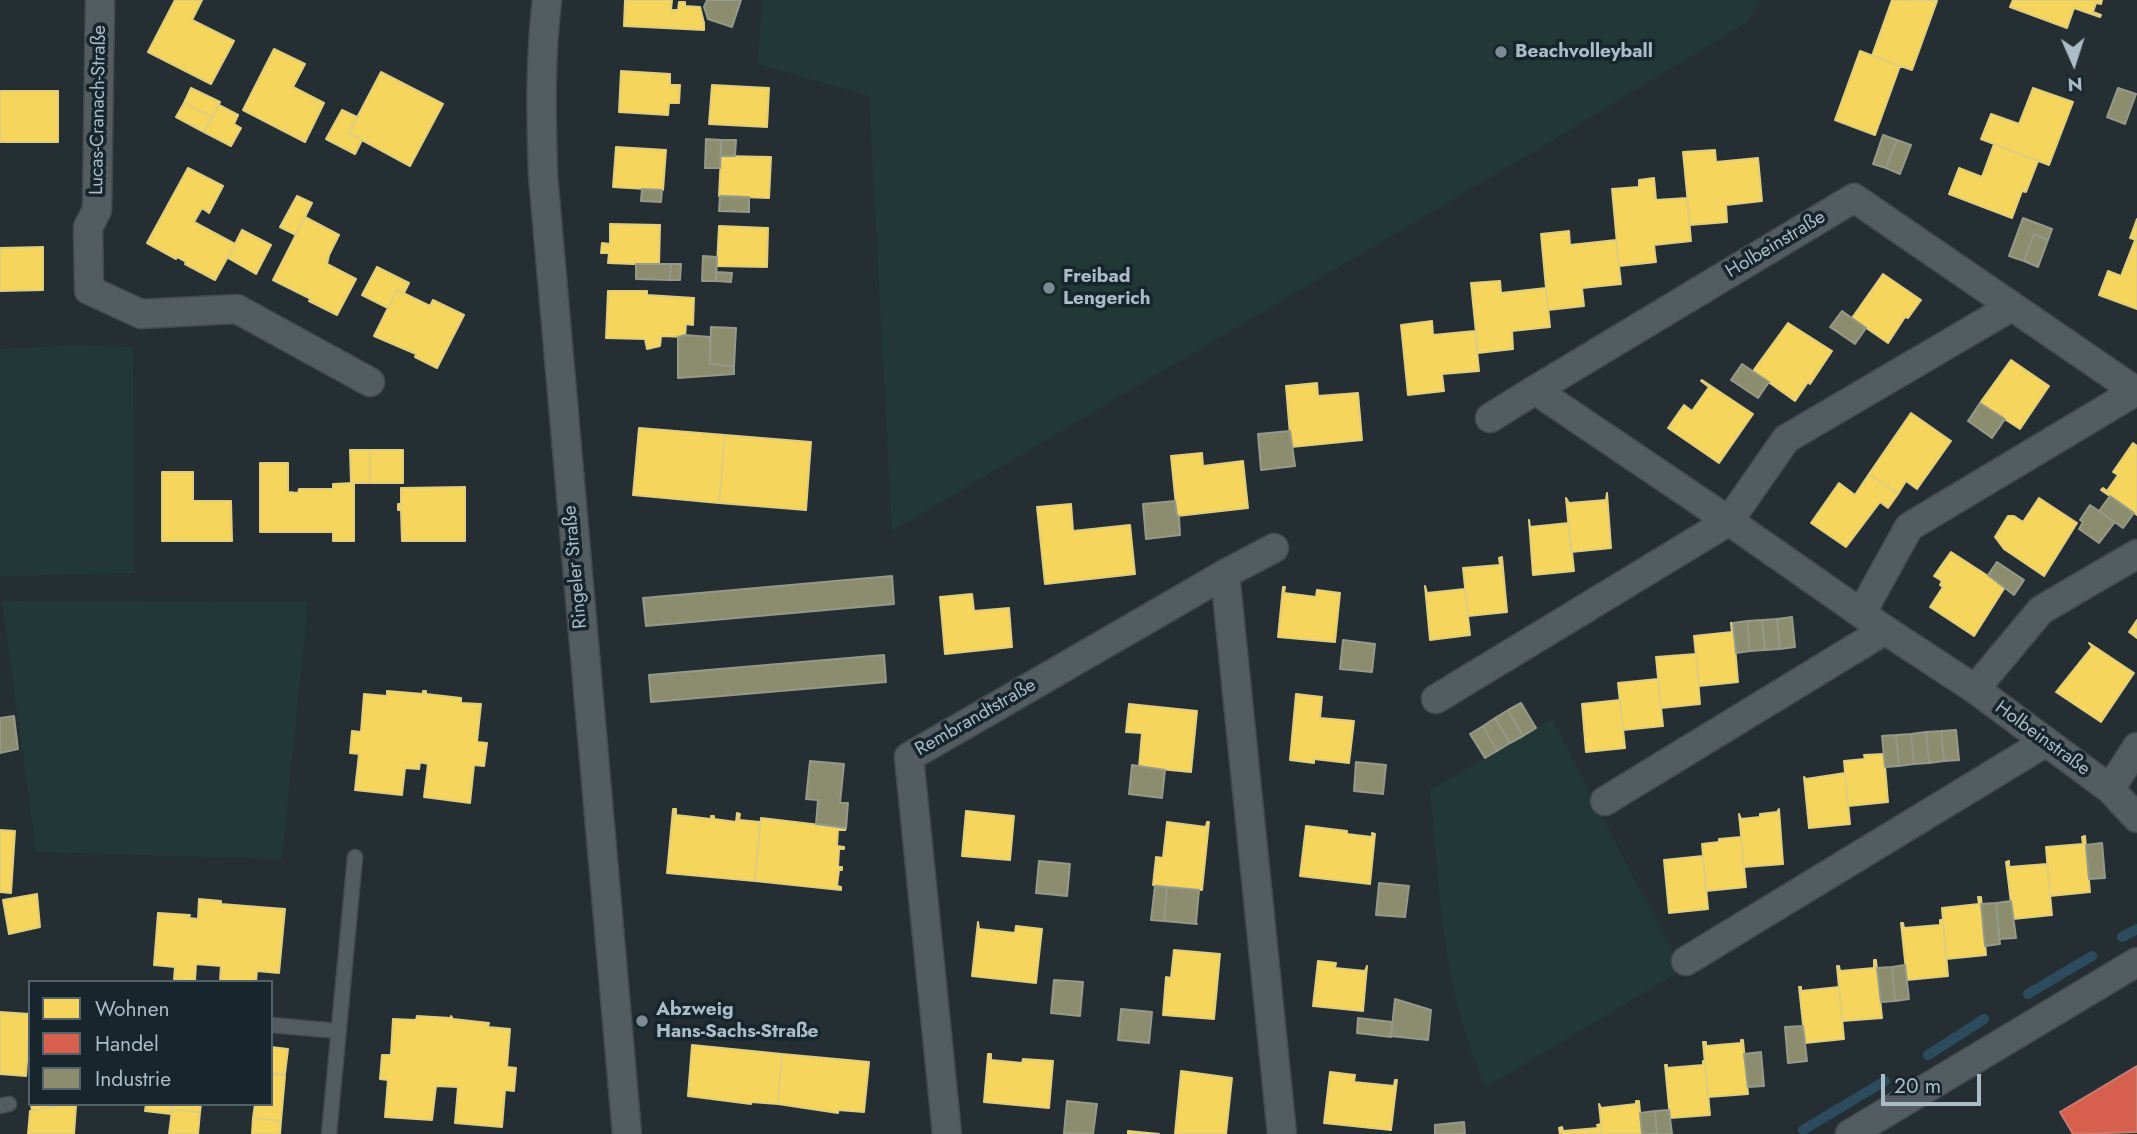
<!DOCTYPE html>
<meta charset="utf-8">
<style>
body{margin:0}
#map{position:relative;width:2137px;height:1134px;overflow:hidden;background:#242e33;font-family:Jost,sans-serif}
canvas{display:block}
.legend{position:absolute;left:28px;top:980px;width:245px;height:126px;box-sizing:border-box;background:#17252d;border:2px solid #52616a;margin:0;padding:9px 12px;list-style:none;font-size:21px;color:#abbcc6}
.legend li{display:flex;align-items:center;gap:14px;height:35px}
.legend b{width:35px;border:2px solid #52616a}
.north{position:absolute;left:2039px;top:28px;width:70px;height:70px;-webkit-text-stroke:5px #17252d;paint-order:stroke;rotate:177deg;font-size:19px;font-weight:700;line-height:28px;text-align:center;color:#abbcc6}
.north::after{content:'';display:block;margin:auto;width:24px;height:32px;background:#abbcc6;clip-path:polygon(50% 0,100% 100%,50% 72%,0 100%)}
.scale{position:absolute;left:1881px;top:1074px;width:100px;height:32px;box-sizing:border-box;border:4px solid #abbcc6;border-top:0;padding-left:9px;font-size:21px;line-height:24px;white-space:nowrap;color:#abbcc6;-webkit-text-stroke:5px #17252d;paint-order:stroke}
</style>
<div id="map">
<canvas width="2137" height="1134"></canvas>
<ul class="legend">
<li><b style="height:19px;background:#f6d55c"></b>Wohnen</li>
<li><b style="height:19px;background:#d6604d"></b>Handel</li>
<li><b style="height:19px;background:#8c8c6e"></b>Industrie</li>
</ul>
<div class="north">N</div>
<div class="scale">20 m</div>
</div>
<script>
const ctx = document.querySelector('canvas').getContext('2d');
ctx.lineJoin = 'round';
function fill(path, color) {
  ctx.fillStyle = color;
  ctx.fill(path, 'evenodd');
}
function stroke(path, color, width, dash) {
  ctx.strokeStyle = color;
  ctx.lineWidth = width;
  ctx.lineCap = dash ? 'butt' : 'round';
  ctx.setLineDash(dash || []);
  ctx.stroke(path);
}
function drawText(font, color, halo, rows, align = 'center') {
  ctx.font = font + ' Jost,sans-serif';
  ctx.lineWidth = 7;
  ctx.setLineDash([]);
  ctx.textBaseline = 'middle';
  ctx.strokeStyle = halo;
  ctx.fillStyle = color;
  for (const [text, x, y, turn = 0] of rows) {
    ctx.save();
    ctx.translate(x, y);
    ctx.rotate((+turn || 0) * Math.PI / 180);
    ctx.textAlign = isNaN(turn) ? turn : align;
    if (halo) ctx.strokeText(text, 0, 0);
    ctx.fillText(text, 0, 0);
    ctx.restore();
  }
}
const green = new Path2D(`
 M763 0H1761L1747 22 1540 148 892 531 869 96 757 64Z
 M73 345 133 347 134 573 0 576V349Z
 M2 601 308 602 282 859 36 852Z
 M1552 719 1682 970 1486 1087C1442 992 1440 892 1430 790Z`);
const homes = new Path2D(`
 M175 0H202L192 20 234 41 211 84 148 52Z
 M625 0H672L671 10H678L679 2H685V6L700 7 704 23V30L624 26Z
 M1892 0 1937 1 1912 70 1872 56Z
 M2013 0H2102L2101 4 2096 3 2093 12 2101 15 2100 17 2074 8 2067 28 2010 7Z
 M274 49 305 64 293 87 324 103 305 142 243 110Z
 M1860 51 1900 66 1875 135 1835 120Z
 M621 71 670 74V85H680L679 103H669L668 115 619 112Z
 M381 72 443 104 410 166 349 133Z
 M712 85 769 88 767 127 709 124Z
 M191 88 220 102 212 117 184 103Z
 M2033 88 2073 102 2049 165 1981 139 1991 114 2019 124Z
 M0 91H58V142H0Z
 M184 103 212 117 204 132 176 117Z
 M219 105 238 115 234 124 241 128 231 146 204 132Z
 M342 110 357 117 349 133 362 140 355 154 326 139Z
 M1994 144 2038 161 2026 192 2022 191 2012 218 1949 194 1959 168 1982 177Z
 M616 147 666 150 663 190 613 187Z
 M1715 150 1716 162 1758 158 1762 201 1726 205 1727 222 1690 225 1683 152Z
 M721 156 771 157 769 198 719 196Z
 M188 168 223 186 209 213 202 208 194 222 235 244 215 280 185 264 186 262 177 257 176 259 147 243Z
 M1654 178 1656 200 1687 198 1691 241 1654 245 1656 262 1619 266 1612 189 1639 187V180Z
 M297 196 312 203 296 235 280 227Z
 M305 217 339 235 329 255 327 264 356 279 337 315 309 301 311 299 273 280Z
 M2137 219V240L2130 238Z
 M610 224 660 225 659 265 608 263 609 253H601L602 243 610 244Z
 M719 226 768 228 767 267 717 266Z
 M242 230 271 245 256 274 228 258Z
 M1569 231 1570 245 1616 240 1621 284 1582 288 1584 306 1548 310 1541 234Z
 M2135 240H2137V309L2099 295 2108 271 2121 276Z
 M43 247V290L0 291V248Z
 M377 267 409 283 404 293 397 290 388 308 362 295Z
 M1883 274 1921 300 1908 318 1905 317 1888 343 1852 318Z
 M1500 281 1501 293 1546 288 1550 327 1512 331 1513 349 1478 353 1471 283Z
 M397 290 430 306 433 300 464 315 437 368 415 357 416 354 374 336Z
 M608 291H647V295L694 298 693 325 686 324 685 337 661 336 660 346 647 349 645 339 606 338Z
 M1432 321 1433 335 1475 331 1479 371 1442 374 1444 391 1408 395 1401 325Z
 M1788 323 1832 351 1810 384 1808 382 1795 401 1753 371Z
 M2011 360 2049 386 2020 429 1980 403Z
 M1702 380 1753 414 1719 463 1668 428 1684 405 1692 411 1709 387 1701 381Z
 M1317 383 1318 396 1358 393 1362 440 1291 447 1286 386Z
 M1911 413 1951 441 1917 489 1906 481 1898 494 1869 474Z
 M639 428 725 435 719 503 633 495Z
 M725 435 811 442 806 510 719 503Z
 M2133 443 2137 446V515L2101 490 2103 488 2107 491 2118 475 2113 472Z
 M350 450H370V483H351Z
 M370 450H403V483H370Z
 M1202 453 1203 466 1243 461 1248 508 1177 516 1171 456Z
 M260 463H288V492L298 493 299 489H333V484L354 483V541H333V532H260Z
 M162 472H193V501H231L232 541H162Z
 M1869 474 1898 494 1888 508 1880 502 1846 547 1811 523 1839 483 1855 495Z
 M465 487V541H402L401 510H398V504H401V488Z
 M1607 493 1611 548 1571 552 1566 498 1569 503 1606 500Z
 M2039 498 2077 523 2044 576 2004 549 1995 537 2008 516H2014L2023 522Z
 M1071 504 1073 531 1130 525 1135 574 1045 584 1037 507Z
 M1529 520 1530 527 1569 523 1574 571 1533 575Z
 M1951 552 2005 587 1974 636 1930 607 1943 587 1940 585 1942 581 1934 576Z
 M1502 557 1507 612 1468 616 1463 568 1500 565 1499 558Z
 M1425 586 1427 593 1465 589 1470 635 1430 640Z
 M1283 587H1285L1284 593 1316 597 1317 590 1340 593 1335 642 1278 637Z
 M972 594 974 611 1009 608 1012 647 945 654 940 597Z
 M2137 620V638L2129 632Z
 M1731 623H1733L1738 682 1699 686 1694 636 1732 632Z
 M2089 643 2134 673 2101 722 2056 692 2092 647Z
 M1696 654 1700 704 1661 708 1656 657Z
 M1658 679 1663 726 1623 730 1618 683Z
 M387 691 423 694V691H426V694L461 698V703L481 704 477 742 487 743 484 766 474 765 470 803 424 797 428 764 420 762 419 769 405 768 402 795 355 790 359 754 350 753 352 731 361 732 364 694 387 696Z
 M1296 694 1322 697 1320 718 1354 721 1349 763 1314 759V763L1290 760Z
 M1620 700 1625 748 1586 752 1582 704Z
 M1129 704 1197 711 1191 772 1139 767 1142 733 1126 732Z
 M1884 754 1888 802 1848 806 1844 761 1865 759 1864 755Z
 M1845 773 1850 824 1809 828 1804 777 1806 779Z
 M673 809H676V815L711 819V816H714V819L736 822 737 813 740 814 739 820 760 822 755 881 667 873Z
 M1779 809 1783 864 1744 867 1739 814 1741 819 1760 817V814L1777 812Z
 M966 811 1014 816 1010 860 962 856Z
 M761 818 846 828 845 830H838L837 846 844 847V849H839L838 867H842V870H839L837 886 841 887V890L755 881Z
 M1167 822 1206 827 1207 822H1209L1202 890 1153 885 1156 857 1163 858Z
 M1306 826 1347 831V834L1372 837V833L1375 834 1370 884 1300 876Z
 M0 830 15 831 11 893 0 892Z
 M2085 836 2090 892 2050 896 2046 847 2083 844 2082 837Z
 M1741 837 1746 887 1706 891 1702 844 1719 842V839Z
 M1703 856 1708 909 1669 913 1664 860Z
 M2009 861V867L2047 864 2052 915 2013 919 2006 862Z
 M37 894 40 927 9 934 3 900Z
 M1978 897H1981L1986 955 1946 959 1942 908 1979 904Z
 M199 899 221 901V904L285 909 279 973 257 971 256 982 220 981 221 966 196 964 195 981 174 979 175 967 154 965 158 913 190 915 189 918 198 919Z
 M1940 920H1943L1948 976 1907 980 1901 923H1903L1904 928 1940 925Z
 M978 922 979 929 1015 933 1016 926 1042 929 1036 983 972 976Z
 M1174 950 1220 954 1214 1019 1163 1015 1166 977 1171 978Z
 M1874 960H1876L1882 1018 1842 1021 1837 966H1839L1840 971 1874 968Z
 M1318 961 1336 963 1335 968 1365 971 1367 966 1363 1011 1313 1006Z
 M1799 987H1801V991L1839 987 1844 1039 1805 1043Z
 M0 1012 30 1014 26 1076 0 1074Z
 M417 1016 451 1018V1016L453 1019 489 1023 488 1027 510 1029 507 1067 516 1068 514 1091 505 1090 502 1127 455 1123 458 1087 436 1086 432 1120 385 1117 388 1080 380 1079 382 1055H391L393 1019 416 1020Z
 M1741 1040H1743L1748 1094 1708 1097 1703 1042H1706V1046L1741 1043Z
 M692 1045 782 1054 778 1104 751 1102V1104L688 1096Z
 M271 1047 288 1049 285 1074 271 1073Z
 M782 1054 869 1062 864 1112 838 1110V1113L778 1104Z
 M988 1054H991V1060L1022 1063 1023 1059 1053 1061 1049 1108 984 1102Z
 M1703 1061H1705L1710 1115 1670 1118 1665 1065H1667V1068L1703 1065Z
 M1181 1071 1232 1078 1226 1134H1175Z
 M1330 1072 1355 1075 1354 1082 1394 1086 1395 1080H1397L1391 1130 1324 1123Z
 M271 1075 285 1076 281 1121 253 1118 255 1104H271Z
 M1636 1101H1639L1642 1134H1602L1599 1104 1601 1108 1636 1104Z
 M31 1104H61V1105L32 1111Z
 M146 1104H173L171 1114 145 1111Z
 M173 1104H201L200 1112 172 1110Z
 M61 1105 76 1106 74 1134H28L30 1111Z
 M172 1110 200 1112 198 1134H169Z
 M253 1118 281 1121 280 1134H252Z
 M1601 1124 1602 1134H1560L1559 1128 1562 1127 1563 1131 1598 1128 1597 1125Z
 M1128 1131 1159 1134H1128Z`);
const shops = new Path2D(`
 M2137 1066V1132L2073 1134 2060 1112Z`);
const industry = new Path2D(`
 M707 0H741L732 27 708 19 704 7Z
 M2118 88 2136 94 2125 124 2107 117Z
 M1883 135 1897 140 1886 168 1873 164Z
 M706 139 721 140 720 168H705Z
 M721 140H736L735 156H721Z
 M1897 140 1911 145 1900 174 1886 168Z
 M642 189 662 190 661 202 641 201Z
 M720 196 749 197V212L719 211Z
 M2023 218 2052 229 2048 240 2034 234 2024 261 2009 256Z
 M2034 234 2048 240 2038 267 2024 261Z
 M703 256 717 257 716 281H702Z
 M636 264H671L670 280 636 279Z
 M671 264H681L680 280H670Z
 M717 272 732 273 731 282 716 281Z
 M1842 311 1866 328 1855 344 1830 327Z
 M711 327 736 328 734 366 710 364Z
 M685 335 710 337V364L734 366V374L678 378V337Z
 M1742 364 1769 382 1758 398 1731 380Z
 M1980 403 2005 419 1992 438 1968 421Z
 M1290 431 1295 466 1261 470 1258 434Z
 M2110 496 2134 513 2123 528 2099 511Z
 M1175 501 1177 516H1179L1180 535 1146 539 1143 504Z
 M2090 505 2115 522 2099 543 2079 529 2083 522 2080 520Z
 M1997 562 2024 580 2014 595 1988 575Z
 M892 576 894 604 646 626 643 598Z
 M1792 617 1795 647 1780 649 1777 619Z
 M1777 619 1780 649 1765 650 1762 620Z
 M1762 620 1765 650 1750 651 1747 621Z
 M1747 621 1750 651 1736 653 1733 623Z
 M1343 640 1375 644 1372 672 1340 669Z
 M884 655 886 682 651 702 649 675Z
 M1521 703 1536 728 1523 736 1508 710Z
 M1508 710 1523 736 1510 743 1495 718Z
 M14 716 18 749 0 753V718Z
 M1495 718 1510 743 1497 751 1483 726Z
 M1483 726 1497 751 1485 758 1470 734Z
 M1956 730 1959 760 1944 761 1941 731Z
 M1941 731 1944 761 1929 763 1926 732Z
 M1926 732 1929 763 1914 764 1911 734Z
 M1911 734 1914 764 1899 766 1896 735Z
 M1896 735 1899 766 1885 767 1882 736Z
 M810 761 844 764 840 803H848L846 828 816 824 818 800 806 799Z
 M1356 762 1386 765 1383 794 1354 791Z
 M1132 765 1165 770 1162 798 1129 794Z
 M2102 843 2105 878 2089 879 2086 845Z
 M1039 861 1070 864 1067 896 1036 893Z
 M1379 883 1409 886 1405 917 1376 915Z
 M1155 886 1167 887 1164 921 1151 920Z
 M1167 887 1199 890 1196 923 1197 924 1164 921Z
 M2011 901 2016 938 1999 939 1996 903Z
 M1996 903 2000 944 1985 946 1981 904Z
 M1905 965 1909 999 1895 1001 1892 967Z
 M1892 967 1895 1001 1881 1002 1877 968Z
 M1054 980 1083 982 1080 1016 1051 1013Z
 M1395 999 1431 1010 1428 1040 1391 1036Z
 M1121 1009 1152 1012 1149 1043 1118 1040Z
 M1358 1018 1392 1022 1391 1037 1357 1033Z
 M1803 1026 1807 1061 1788 1063 1785 1027Z
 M1761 1052 1764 1086 1748 1087 1744 1054Z
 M1067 1101 1097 1104 1093 1134 1064 1133Z
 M1669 1110 1672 1134H1657L1655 1111Z
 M1655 1111 1657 1134H1642L1640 1113Z
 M1464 1122 1465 1134H1435V1125Z`);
const stream = new Path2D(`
 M2122 937 2137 929
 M2028 994 2092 956
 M1928 1055 1984 1019
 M1803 1130 1885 1081`);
const service = new Path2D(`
 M271 1025 339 1031
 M0 1106 9 1104
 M329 1134 355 857`);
const minor = new Path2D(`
 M100 0 97 210 88 227 89 290 141 314 237 309 370 382
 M547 0C540 59 541 116 543 175L627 1134
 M2137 392 1854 198 1535 390 1729 521 1885 630 1975 689 2110 789 2137 818
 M1490 418 1535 390
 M1225 574 1282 1134
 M1862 612 1909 527 2136 391
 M1975 689 2041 610 2137 554
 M1436 699 1729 521 1786 439 2011 307
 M2110 789 2137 747
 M1605 801 1885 630
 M1686 961 2046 742
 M947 1134 909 757 1225 574 1274 548
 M1850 1134 2137 962`);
const markers = [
 [1501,52,7,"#7c8a93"],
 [1049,288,7,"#7c8a93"],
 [642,1021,7,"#7c8a93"]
];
const poiNames = [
 ["Beachvolleyball",1515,52],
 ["Freibad",1063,277],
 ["Lengerich",1063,299],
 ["Abzweig",656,1010],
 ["Hans-Sachs-Straße",656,1032]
];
const streetNames = [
 ["Lucas-Cranach-Straße",99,110,-89],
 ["Holbeinstraße",1776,245,-31],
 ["Ringeler Straße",576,567,-95],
 ["Rembrandtstraße",976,718,-30],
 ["Holbeinstraße",2042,739,36]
];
fill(green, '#213836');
fill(homes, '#f6d55c');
stroke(homes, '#e0ce7c', 2);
fill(shops, '#d6604d');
stroke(shops, '#c97c71', 2);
fill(industry, '#8c8c6e');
stroke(industry, '#959a88', 2);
stroke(stream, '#2c4b5c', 10);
stroke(service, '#42494d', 17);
stroke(minor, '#42494d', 31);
stroke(service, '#535c61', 14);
stroke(minor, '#535c61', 28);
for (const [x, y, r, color] of markers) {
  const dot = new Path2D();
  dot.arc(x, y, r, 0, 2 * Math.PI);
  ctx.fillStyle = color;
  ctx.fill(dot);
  stroke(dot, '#17252d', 2.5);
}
drawText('bold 19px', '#abbcc6', '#17252d', poiNames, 'left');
drawText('19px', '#abbcc6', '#17252d', streetNames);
</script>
